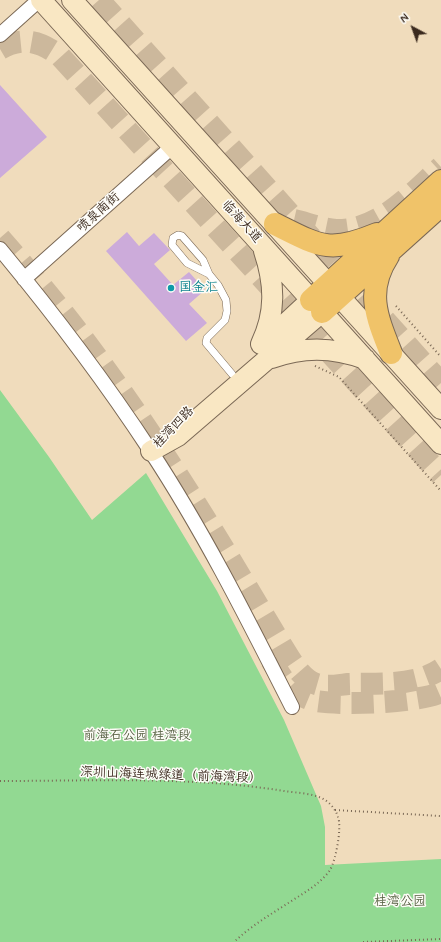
<!DOCTYPE html>
<meta charset="utf-8">
<style>
body{margin:0}
#map{position:relative;width:441px;height:942px;overflow:hidden;background:#f0dcbc;font-family:Mynerve,sans-serif}
canvas{display:block}
.north{position:absolute;left:393px;top:8px;width:40px;height:40px;-webkit-text-stroke:3px #fdfcf7;paint-order:stroke;rotate:319deg;font-size:11px;font-weight:700;line-height:16px;text-align:center;color:#3b2a1e}
.north::after{content:'';display:block;margin:auto;width:14px;height:18px;background:#3b2a1e;clip-path:polygon(50% 0,100% 100%,50% 72%,0 100%)}
</style>
<div id="map">
<canvas width="441" height="942"></canvas>
<div class="north">N</div>
</div>
<script>
const ctx = document.querySelector('canvas').getContext('2d');
ctx.lineJoin = 'round';
function fill(path, color) {
  ctx.fillStyle = color;
  ctx.fill(path, 'evenodd');
}
function stroke(path, color, width, dash) {
  ctx.strokeStyle = color;
  ctx.lineWidth = width;
  ctx.lineCap = dash ? 'butt' : 'round';
  ctx.setLineDash(dash || []);
  ctx.stroke(path);
}
function drawText(font, color, halo, rows, align = 'center') {
  ctx.font = font + ' Mynerve,"LXGW WenKai TC",sans-serif';
  ctx.lineWidth = 3;
  ctx.setLineDash([]);
  ctx.textBaseline = 'middle';
  ctx.strokeStyle = halo;
  ctx.fillStyle = color;
  for (const [text, x, y, turn = 0] of rows) {
    ctx.save();
    ctx.translate(x, y);
    ctx.rotate((+turn || 0) * Math.PI / 180);
    ctx.textAlign = isNaN(turn) ? turn : align;
    if (halo) ctx.strokeText(text, 0, 0);
    ctx.fillText(text, 0, 0);
    ctx.restore();
  }
}
const green = new Path2D(`
 M0 390 49 457 92 520 146 473 217 591 284 720 321 806 325 827V865L441 859V942H0Z`);
const building = new Path2D(`
 M0 85 47 137 0 178Z
 M127 232 139 246 154 233 170 250 154 264 173 285 189 272 205 290 189 304 207 323 186 341 106 251Z`);
const primaryTunnel = new Path2D(`
 M99 0 441 383
 M0 49C22 36 40 41 60 56L441 475
 M294 220C307 223 322 229 336 230 379 231 412 193 441 167
 M0 238C35 278 70 319 101 363 167 453 225 550 282 646 291 660 302 682 320 685 328 687 339 685 348 684 379 683 414 687 441 669
 M271 660C278 671 285 684 295 692 299 695 306 698 311 700 335 706 421 703 441 692`);
const path = new Path2D(`
 M396 306 441 357
 M315 366 339 377 441 491
 M0 781C93 781 192 776 284 791 297 793 314 793 325 800 331 804 336 810 338 817 342 827 336 860 330 870 321 883 307 891 293 900 273 913 252 925 234 942
 M335 810 441 816
 M363 942 441 939`);
const lane = new Path2D(`
 M209 274 187 263 172 245 173 238 178 235 182 236 203 260 209 274 218 285 226 300 227 311 225 320 207 338 206 343 232 374`);
const street = new Path2D(`
 M0 35 39 0
 M0 249C54 314 104 380 150 450 204 532 248 620 292 707
 M24 279 173 146`);
const secondary = new Path2D(`
 M41 0 441 444
 M72 0 441 409
 M269 339 311 300
 M261 344C276 313 275 284 264 251
 M272 358C304 346 334 347 365 359
 M151 451 178 436 322 312`);
const primary = new Path2D(`
 M275 224C319 246 329 254 377 234
 M388 256C365 291 377 318 391 353
 M311 300 441 181
 M322 312 441 205`);
const markers = [
 [171,288,4,"#0f9aa8"]
];
const streetNames = [
 ["喷泉南街",99,213,-42],
 ["临海大道",241,222,48],
 ["桂湾四路",174,428,-46],
 ["深圳山海连城绿道（前海湾段）",171,776,2]
];
const cultureNames = [
 ["国金汇",179,288]
];
const parkNames = [
 ["前海石公园 桂湾段",137,736],
 ["桂湾公园",400,902]
];
fill(green, '#92d992');
fill(building, '#ccabda');
stroke(primaryTunnel, '#ccb89c', 22, [22, 11]);
stroke(lane, '#7a6855', 8);
stroke(street, '#7a6855', 16);
stroke(secondary, '#7a6855', 22);
stroke(primary, '#7a6855', 24);
stroke(path, '#7a6855', 2, [1, 3]);
stroke(lane, '#fff', 7);
stroke(street, '#fff', 14);
stroke(secondary, '#f9e7c3', 20);
stroke(primary, '#f0c369', 22);
for (const [x, y, r, color] of markers) {
  const dot = new Path2D();
  dot.arc(x, y, r, 0, 2 * Math.PI);
  ctx.fillStyle = color;
  ctx.fill(dot);
  stroke(dot, '#fdfcf7', 1.5);
}
drawText('13px', '#3b2a1e', '#fdfcf7', streetNames);
drawText('13px', '#0d838f', '#fdfcf7', cultureNames, 'left');
drawText('13px', '#555f41', '#fdfcf7', parkNames);
</script>
